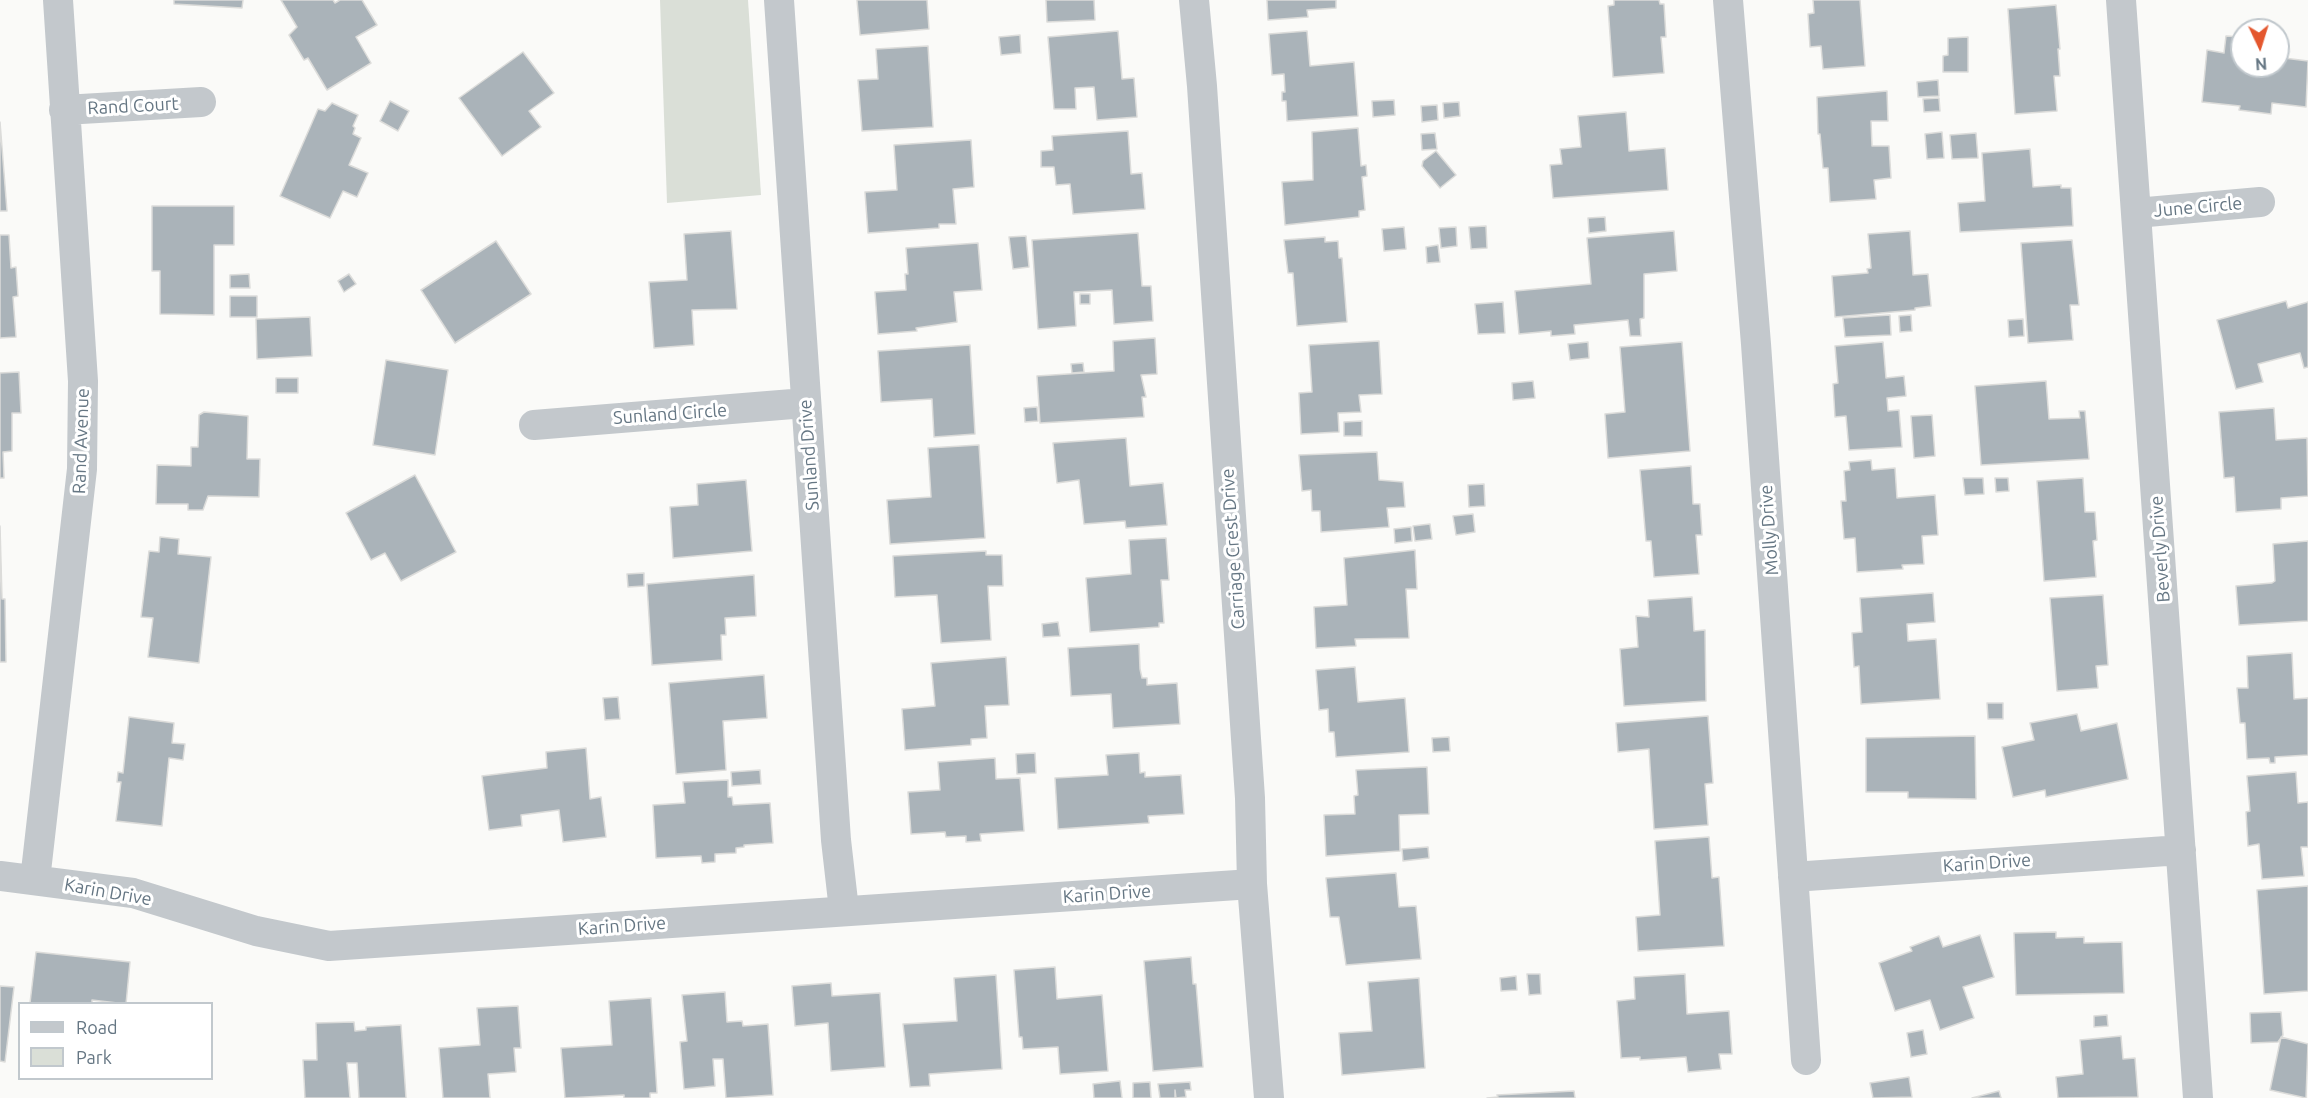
<!DOCTYPE html>
<style>
body{margin:0}
#map{position:relative;width:2308px;height:1098px;overflow:hidden;background:#fafaf8;font-family:Ubuntu,sans-serif}
canvas{display:block}
.legend{position:absolute;left:18px;top:1002px;width:195px;height:78px;box-sizing:border-box;background:#fff;border:2px solid #c1c8cd;margin:0;padding:8px 10px;list-style:none;font-size:18px;color:#657683}
.legend li{display:flex;align-items:center;gap:12px;height:30px}
.legend b{width:30px;border:2px solid #c1c8cd}
.north{position:absolute;left:2230px;top:18px;width:60px;height:60px;box-sizing:border-box;background:#fff;border:2px solid #c1c8cd;border-radius:50%;rotate:176deg;font-size:16px;font-weight:700;line-height:24px;text-align:center;color:#657683}
.north::after{content:'';display:block;margin:auto;width:21px;height:27px;background:#e4572e;clip-path:polygon(50% 0,100% 100%,50% 72%,0 100%)}
</style>
<div id="map">
<canvas width="2308" height="1098"></canvas>
<ul class="legend">
<li><b style="height:8px;background:#c3c8cc"></b>Road</li>
<li><b style="height:16px;background:#dadfd7"></b>Park</li>
</ul>
<div class="north">N</div>
</div>
<script>
const ctx = document.querySelector('canvas').getContext('2d');
ctx.lineJoin = 'round';
function fill(path, color) {
  ctx.fillStyle = color;
  ctx.fill(path, 'evenodd');
}
function stroke(path, color, width, dash) {
  ctx.strokeStyle = color;
  ctx.lineWidth = width;
  ctx.lineCap = dash ? 'butt' : 'round';
  ctx.setLineDash(dash || []);
  ctx.stroke(path);
}
function drawText(font, color, halo, rows, align = 'center') {
  ctx.font = font + ' Ubuntu,sans-serif';
  ctx.lineWidth = 6;
  ctx.setLineDash([]);
  ctx.textBaseline = 'middle';
  ctx.strokeStyle = halo;
  ctx.fillStyle = color;
  for (const [text, x, y, turn = 0] of rows) {
    ctx.save();
    ctx.translate(x, y);
    ctx.rotate((+turn || 0) * Math.PI / 180);
    ctx.textAlign = isNaN(turn) ? turn : align;
    if (halo) ctx.strokeText(text, 0, 0);
    ctx.fillText(text, 0, 0);
    ctx.restore();
  }
}
const green = new Path2D(`
 M660 0H748L761 195 667 203Z`);
const building = new Path2D(`
 M174 0H243L242 8 174 4Z
 M281 0H333L335 3 340 0H362L377 25 356 37 371 63 327 90 308 58 304 60 289 35 297 27Z
 M857 0H927L929 29 860 35Z
 M1046 0H1094L1095 20 1047 22Z
 M1267 0H1336V8L1307 10 1308 17 1268 20Z
 M1614 0H1659L1660 4H1664L1666 37H1661L1664 73 1613 77 1608 6 1614 5Z
 M1813 0H1860L1865 66 1823 69 1821 46 1810 47 1808 14 1814 13Z
 M2056 5 2060 49H2058L2060 76H2054L2057 111 2015 114 2008 9Z
 M1118 31 1122 79 1134 78 1137 117 1097 120 1094 87 1075 88 1076 109H1054L1048 37Z
 M1307 31 1310 66 1354 62 1358 116 1287 121 1286 101H1282V92H1285L1284 74 1272 75 1269 34Z
 M1020 35 1021 53 1001 55 999 37Z
 M2226 36 2242 37V66H2278V41L2285 42 2284 58 2308 61 2306 107 2272 103 2271 114 2239 110 2240 106 2202 102 2207 50 2224 53Z
 M1968 37V72H1943V56L1948 55V38Z
 M928 46 933 127 862 131 858 80 878 79 876 49Z
 M523 52 554 93 529 111 541 127 502 156 459 98Z
 M1938 80 1939 96 1918 97 1917 82Z
 M1887 91 1888 121H1871L1872 146H1889L1891 178 1874 180 1876 199 1830 202 1828 168H1823L1820 134H1818L1817 97Z
 M1939 98 1940 111 1924 112 1923 99Z
 M1394 100 1395 115 1373 117 1372 101Z
 M390 101 409 111 398 131 380 121Z
 M1459 102 1460 116 1444 118 1443 103Z
 M332 103 358 115 353 126 355 128 353 134 361 138 349 165 368 173 357 197 343 191 330 218 280 196 318 109 325 111Z
 M1437 105 1438 120 1422 122 1421 106Z
 M1626 112 1629 151 1665 148 1668 190 1553 198 1550 165 1562 164 1560 149 1581 147 1578 116Z
 M0 122 7 211H0Z
 M1358 128 1361 166 1366 165 1367 176 1362 177 1365 210 1359 211V217L1285 225 1282 182 1313 180 1312 132Z
 M1128 131 1131 174 1142 173 1145 209 1073 214 1070 184 1056 185 1054 167H1041V151L1053 150 1052 136Z
 M1942 132 1944 158 1927 159 1925 134Z
 M1435 133 1437 149 1422 150 1421 134Z
 M1976 133 1978 158 1952 159 1950 135Z
 M971 140 974 187 953 189 956 224H939V228L868 233 865 192 897 190 894 145Z
 M2030 149 2033 187 2061 185V188H2071L2073 226 1960 232 1958 203 1985 201 1982 153Z
 M1436 151 1456 175 1440 188 1422 166 1423 161Z
 M152 206H234V245H214V315L160 314V271H152Z
 M1605 217 1606 231 1589 233 1588 218Z
 M1486 226 1487 248 1471 249 1469 227Z
 M1404 227 1406 249 1384 251 1382 229Z
 M1456 227 1457 246 1441 248 1439 228Z
 M731 231 737 309 692 310 694 345 654 348 649 282 687 280 684 234Z
 M1674 231 1677 271 1644 274V318L1640 319 1641 336H1630L1628 320 1574 325 1575 334 1551 336V331L1519 334 1515 291 1591 284 1587 238Z
 M1910 231 1913 275 1928 274 1931 306 1915 308V310L1835 317 1832 276 1868 273 1867 269 1871 268 1868 234Z
 M1138 233 1142 286H1151L1153 321 1114 324 1112 290 1074 292 1076 326 1038 329 1032 240Z
 M0 235H9L11 268 16 267 18 296 13 297 16 337 0 338Z
 M1026 236 1029 267 1013 269 1009 237Z
 M1325 237V242L1338 241 1339 258H1342L1347 322 1297 326 1293 273H1288L1284 240Z
 M2072 240 2079 305H2070L2073 340 2028 343 2021 243Z
 M496 241 531 294 455 343 421 290Z
 M978 243 982 290 954 292 957 322 916 328 917 331 878 334 875 292 906 290 905 274H908L906 248Z
 M1438 245 1440 262 1427 263 1426 247Z
 M249 274 250 288H230V275Z
 M349 274 356 284 344 292 338 281Z
 M1080 294H1090V304H1080Z
 M230 296H257V317H230Z
 M2286 301 2288 308 2308 302V367L2304 368 2300 353 2258 364 2263 382 2236 389 2217 320Z
 M1503 302 1505 333 1478 334 1475 304Z
 M1890 315 1891 335 1845 337 1843 318Z
 M1911 315 1912 331 1900 332 1899 316Z
 M310 317 312 356 257 359 256 319Z
 M2023 319 2024 336 2009 337 2008 320Z
 M1155 338 1157 374 1141 375 1146 397H1142L1144 417 1040 423 1037 376 1114 371 1113 341Z
 M1379 341 1382 394 1359 395 1361 412 1338 413 1339 432 1301 434 1299 393 1312 392 1309 345Z
 M1588 342 1589 358 1570 360 1568 344Z
 M1682 342 1690 451 1608 458 1605 414 1625 412 1620 347Z
 M1883 342 1886 378 1904 376 1906 396 1887 398 1888 411 1899 410 1902 447 1849 450 1846 416 1835 417 1833 384 1838 383 1835 346Z
 M970 345 975 434 934 437 932 399 881 402 878 351Z
 M386 360 448 370 435 455 373 445Z
 M1083 363 1084 372 1072 373 1071 364Z
 M19 372 21 413H12V451L3 452 4 478H0V373Z
 M276 378H298V393H276Z
 M1533 381 1535 398 1513 400 1512 383Z
 M2046 381 2049 419 2080 418 2079 411H2085L2089 459 1981 465 1975 386Z
 M1037 407 1038 421 1025 422 1024 408Z
 M2274 408 2276 440 2307 438 2308 496 2281 498V509L2236 512 2234 477 2224 478 2219 412Z
 M204 412 248 416 247 459H260L259 497 208 496 203 510H188V504H156L157 465 191 466V447H198L199 415Z
 M1932 415 1935 456 1914 458 1911 416Z
 M1362 421V436H1344V422Z
 M1126 438 1130 486 1163 483 1167 525 1126 528 1125 521 1084 524 1079 480 1057 483 1053 443Z
 M979 445 985 538 890 544 887 500 931 497 928 448Z
 M1377 452 1379 480 1403 482 1405 507 1387 508 1389 527 1321 532 1320 511H1312L1311 490 1302 491 1299 455Z
 M1871 460 1872 470 1895 468 1897 498 1935 495 1938 535 1922 536 1924 564 1902 565 1903 569 1857 572 1855 538 1844 539 1841 501H1846L1844 471 1850 470 1849 462Z
 M1691 466 1693 504H1700L1702 535H1696L1699 574 1654 577 1651 541H1646L1640 470Z
 M415 475 456 552 401 581 385 553 371 560 346 513Z
 M1963 478H1983L1984 494 1965 495Z
 M1995 478H2008L2009 491 1996 492Z
 M2083 478 2085 512H2095L2097 540 2093 541 2096 577 2044 581 2037 481Z
 M746 480 752 551 673 558 670 507 698 505 697 484Z
 M1484 484 1485 506 1469 507 1468 485Z
 M1473 514 1475 532 1456 535 1453 516Z
 M1430 524 1432 539 1415 541 1413 526Z
 M0 526 2 599H5L6 662H0Z
 M1411 527 1412 541 1395 543 1394 529Z
 M160 537 179 539 178 554 211 557 199 663 148 657 153 618 141 617 149 551 159 552Z
 M1166 538 1169 580H1161L1164 623H1159V627L1090 632 1086 578 1131 574 1129 540Z
 M2308 541V621L2239 625 2236 586 2272 583 2275 581 2273 544Z
 M1415 550 1417 589H1406L1409 638 1355 639 1356 646 1316 648 1314 607 1347 605 1344 558Z
 M986 551V555H1002L1003 586H988L991 640 941 643 937 595 895 597 893 556Z
 M644 573V586L628 587 627 574Z
 M754 575 756 616 725 618 726 635H721L722 660 652 665 647 584Z
 M1933 593 1935 622 1907 624 1908 641 1936 639 1940 699 1861 704 1859 666 1854 667 1852 633 1862 632 1860 598Z
 M2103 595 2108 665 2096 666 2098 688 2057 691 2050 598Z
 M1692 597 1694 631 1705 630 1706 701 1624 706 1620 649 1638 647 1636 616 1649 617 1648 600Z
 M1058 622 1060 636 1043 637 1042 624Z
 M1139 644 1140 669 1142 678H1147V685L1177 683 1180 724 1113 728 1111 694 1071 696 1068 648Z
 M2292 653 2294 699 2308 698V755L2275 757V763H2270L2269 758 2247 759 2245 723H2240L2237 688H2248L2247 656Z
 M1006 657 1009 705 985 706 987 738 971 739V745L905 750 902 709 935 706 931 663Z
 M1355 667 1358 702 1405 698 1409 752 1336 757 1334 732H1329L1328 709 1319 710 1316 670Z
 M764 675 767 718 723 721 726 770 676 774 669 683Z
 M618 697 620 719 605 720 603 698Z
 M1987 703H2003V719H1988Z
 M2077 714 2081 731 2117 723 2128 779 2046 797 2045 790 2013 797 2002 747 2034 740 2030 723Z
 M1708 716 1713 783 1705 784 1708 825 1654 829 1649 749 1618 752 1616 723Z
 M129 717 174 723 172 743 185 744 183 760 169 758 162 826 116 821 121 782H117L118 772 123 773Z
 M1975 736 1976 799 1908 798V792H1866V738Z
 M1449 737 1450 751 1433 752 1432 738Z
 M586 748 590 799 601 797 606 837 563 842 559 810 521 815 522 826 489 830 482 776 547 768 546 752Z
 M1035 753 1036 773 1017 774 1016 754Z
 M1139 753 1140 773 1145 772V777L1181 775 1184 814 1148 816 1149 823 1058 829 1055 778 1108 775 1106 755Z
 M995 758 996 779 1020 778 1024 831 980 834 981 841 966 842V836L946 837 945 832 911 834 908 792 940 790 938 762Z
 M1427 767 1429 814 1399 815 1400 851 1326 856 1324 815 1355 814 1354 796 1358 795 1356 770Z
 M760 770 761 784 732 786 731 772Z
 M2296 772 2298 803 2308 802V847H2301L2304 876 2262 879 2259 844 2248 846 2246 812 2250 811 2247 776Z
 M728 780V797H732L733 805 770 803 773 843 744 845V847L736 848V853L715 854V862L702 863 701 856 656 858 653 805 685 803 683 782Z
 M1709 837 1712 878 1719 877 1724 946 1638 951 1636 917 1660 915 1655 841Z
 M1428 847 1429 858 1403 861 1402 849Z
 M1396 873 1399 907 1416 906 1421 959 1346 965 1339 917H1330L1326 878Z
 M2308 886V991L2264 994 2257 890Z
 M2056 932V938L2084 937V943L2122 942 2124 993 2016 995 2014 933Z
 M1980 935 1994 977 1963 987 1974 1018 1940 1030 1930 1000 1895 1011 1879 963 1912 951 1910 947 1939 936 1943 947Z
 M36 952 130 962 126 1004 92 1000V1004L30 1003Z
 M1191 957 1193 984H1196L1203 1067 1153 1071 1144 961Z
 M1055 967 1057 999 1102 995 1108 1071 1060 1074 1058 1047 1023 1049 1022 1037H1019L1014 970Z
 M1527 974H1540L1541 994 1529 995Z
 M1685 974 1687 1014 1729 1011 1732 1054H1719L1721 1069 1688 1072 1686 1057 1640 1060V1057L1621 1058 1617 1001 1635 999 1634 977Z
 M996 975 1002 1069 929 1074 930 1086 910 1087 903 1024 957 1021 954 978Z
 M1516 976 1517 990 1501 991 1500 978Z
 M1419 978 1425 1068 1342 1075 1339 1033 1372 1031 1368 982Z
 M831 983 832 996 880 993 885 1067 831 1071 828 1023 795 1026 792 986Z
 M0 986 14 987 5 1062 0 1061Z
 M725 992 727 1022 742 1021 743 1026 768 1024 773 1095 726 1098 723 1059H713L715 1086 684 1089 680 1042 687 1041 682 995Z
 M651 998 657 1093H650V1098H624V1095L565 1098 561 1048 612 1045 609 1001Z
 M518 1006 521 1048H514L516 1072 488 1074 490 1098H443L439 1048 480 1045 477 1008Z
 M2281 1012 2283 1035 2278 1042 2251 1043 2250 1013Z
 M2107 1015 2108 1026 2094 1027V1016Z
 M354 1022 355 1031 366 1030V1027L401 1025 406 1098H359L357 1063H347L350 1098H305L303 1060H317L316 1023Z
 M1923 1030 1927 1054 1911 1057 1907 1033Z
 M2121 1036 2123 1059 2135 1058 2138 1097 2058 1098 2056 1077 2083 1074 2080 1040Z
 M2281 1037 2308 1044 2306 1098 2270 1090Z
 M1909 1077 1912 1097 1873 1098 1870 1083Z
 M1120 1081 1122 1098H1094L1093 1084Z
 M1150 1082 1151 1098H1133V1083Z
 M1190 1082 1191 1090H1185L1186 1097 1176 1098 1175 1090V1098H1160L1158 1084Z
 M1574 1091 1575 1098H1487L1498 1097 1497 1095Z
 M1999 1091 2001 1098H1972Z`);
const street = new Path2D(`
 M779 0 836 840 844 910
 M1194 0 1202 86 1250 798 1252 884 1269 1098
 M1728 0 1756 344 1806 1060
 M2121 0 2198 1098
 M64 110 201 102
 M2136 213 2260 202
 M534 425 805 403
 M0 876 133 893 256 931 329 946 1252 884
 M1793 877 2181 850
 M35 880 82 469 83 381 58 0`);
const streetNames = [
 ["Rand Court",133,106,-3],
 ["June Circle",2198,207,-5],
 ["Sunland Circle",670,414,-4],
 ["Rand Avenue",81,441,-88],
 ["Sunland Drive",809,455,-94],
 ["Molly Drive",1769,530,-94],
 ["Carriage Crest Drive",1233,549,-94],
 ["Beverly Drive",2160,549,-94],
 ["Karin Drive",1987,863,-4],
 ["Karin Drive",108,892,10],
 ["Karin Drive",1107,894,-4],
 ["Karin Drive",622,926,-4]
];
fill(green, '#dadfd7');
fill(building, '#aab3b9');
stroke(building, '#dcdcda', 1.5);
stroke(street, '#c3c8cc', 30);
drawText('18px', '#657683', '#fff', streetNames);
</script>
